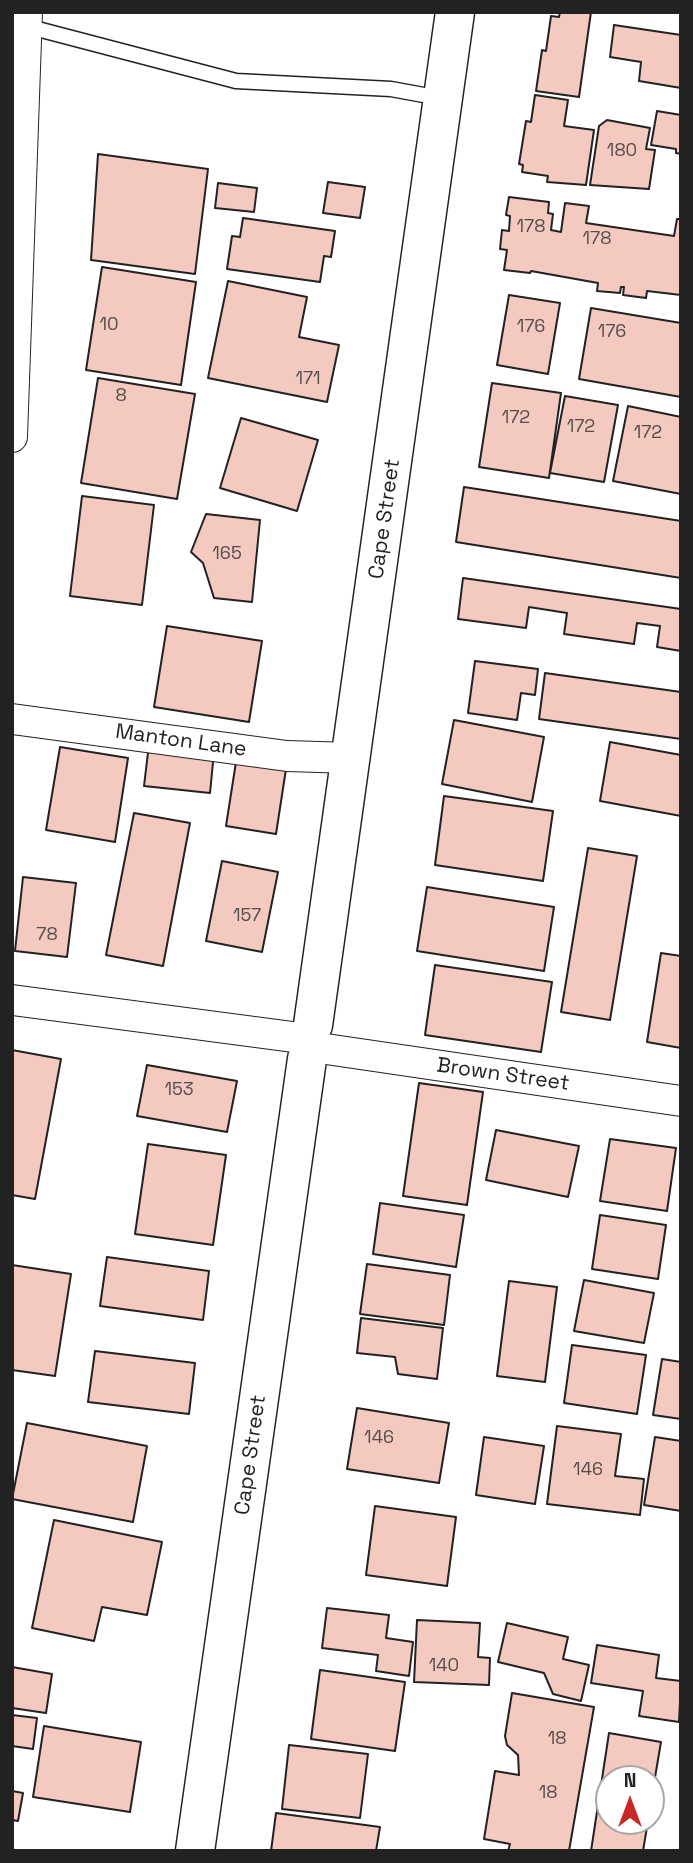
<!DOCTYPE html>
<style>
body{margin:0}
#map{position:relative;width:693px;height:1863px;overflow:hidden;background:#fff;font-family:"Space Grotesk",sans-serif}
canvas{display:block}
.frame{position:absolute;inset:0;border:14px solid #222;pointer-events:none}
.north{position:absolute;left:595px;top:1765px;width:70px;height:70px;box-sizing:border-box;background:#fff;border:2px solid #a7a7a7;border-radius:50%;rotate:0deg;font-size:19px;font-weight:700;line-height:28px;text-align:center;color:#222}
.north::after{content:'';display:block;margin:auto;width:24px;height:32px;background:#c62828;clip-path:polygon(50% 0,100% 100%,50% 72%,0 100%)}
</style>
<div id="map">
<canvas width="693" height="1863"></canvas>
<div class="frame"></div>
<div class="north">N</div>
</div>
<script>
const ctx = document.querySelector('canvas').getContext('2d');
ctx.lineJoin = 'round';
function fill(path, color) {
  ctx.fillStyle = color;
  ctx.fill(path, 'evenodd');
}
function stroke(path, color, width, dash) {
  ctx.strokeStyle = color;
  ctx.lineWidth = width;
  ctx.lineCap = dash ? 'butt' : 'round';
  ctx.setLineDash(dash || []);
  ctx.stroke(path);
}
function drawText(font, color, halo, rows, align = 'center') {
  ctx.font = font + ' "Space Grotesk",sans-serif';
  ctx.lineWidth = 5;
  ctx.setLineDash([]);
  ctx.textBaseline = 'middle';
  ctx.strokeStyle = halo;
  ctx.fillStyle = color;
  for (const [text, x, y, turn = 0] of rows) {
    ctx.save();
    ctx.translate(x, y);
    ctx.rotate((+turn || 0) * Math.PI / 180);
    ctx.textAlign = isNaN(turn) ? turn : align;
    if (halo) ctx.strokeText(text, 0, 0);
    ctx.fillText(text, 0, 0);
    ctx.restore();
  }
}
const building = new Path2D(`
 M560 12H591L579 97 536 91 542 50 546 51 551 16 559 17Z
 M614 25 681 35V88L639 81 641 62 610 57Z
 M535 95 568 100 564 126 594 130 586 185 547 182 548 176 522 172 523 165 519 164 526 121 531 122Z
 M657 111 681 115V154L676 153V149L651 145Z
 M607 120 650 128 646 149 655 150 649 189 590 185 599 126Z
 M98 154 208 169 195 274 91 260Z
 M328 182 365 187 360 218 323 213Z
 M218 183 257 188 254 212 215 208Z
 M509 197 549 202 548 213 553 214 551 230 561 232 565 203 589 206 586 223 674 236 677 219H681V295L647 291 646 298 623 295 624 287H621L620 293 597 291 598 283 531 271 530 273 504 270 507 250 500 249 502 230 509 231 510 216 506 215Z
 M243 218 335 231 331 257 324 256 320 282 227 269 232 236 240 237Z
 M102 267 196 282 181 385 86 370Z
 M228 281 307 297 299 337 339 345 327 402 208 378Z
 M509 295 560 303 548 374 497 365Z
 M591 308 681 323V397L579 379Z
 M98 378 195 394 177 499 81 483Z
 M492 383 561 393 549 478 479 467Z
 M565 396 618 405 604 482 550 473Z
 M628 406 681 417V494L613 481Z
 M241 418 318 440 297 511 220 488Z
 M464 487 681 521V578L456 542Z
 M82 496 154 505 142 605 70 596Z
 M206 514 260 520 252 602 214 598 203 563 191 552Z
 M463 578 681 609V651L657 647 660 626 637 623 634 644 564 634 567 613 529 607 526 628 458 619Z
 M167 626 262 641 249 722 154 707Z
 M475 661 538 669 535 695 521 693 517 720 468 713Z
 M545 673 681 692V739L539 719Z
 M454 720 544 737 532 802 442 784Z
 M610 742 681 755V816L600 801Z
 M149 744 214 752 210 793 144 786Z
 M60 747 128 758 115 842 46 830Z
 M236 762 286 769 276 834 226 826Z
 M444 796 553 811 543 881 435 865Z
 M134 813 190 823 163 966 106 955Z
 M588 848 637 856 610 1020 561 1012Z
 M222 861 278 872 262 952 206 941Z
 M23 877 76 883 67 957 15 951Z
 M427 887 554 907 544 971 417 951Z
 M661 953 681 956V1048L647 1042Z
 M435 965 552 982 541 1052 425 1035Z
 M12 1050 61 1059 35 1199 12 1195Z
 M147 1065 237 1081 227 1132 137 1116Z
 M419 1083 483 1092 467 1205 403 1196Z
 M496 1130 579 1146 568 1197 486 1180Z
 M610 1139 676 1148 667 1211 600 1201Z
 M148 1144 226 1155 213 1245 135 1234Z
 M380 1203 464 1215 456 1267 373 1254Z
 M600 1215 666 1225 658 1279 592 1269Z
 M107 1257 209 1271 203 1320 100 1306Z
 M367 1264 450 1275 444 1325 360 1314Z
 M12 1265 71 1274 55 1376 12 1370Z
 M584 1280 654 1293 644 1343 574 1331Z
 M509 1281 557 1287 545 1382 497 1376Z
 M361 1318 443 1328 437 1379 398 1374 395 1357 357 1353Z
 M572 1345 646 1355 637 1414 564 1403Z
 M95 1351 195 1363 189 1414 88 1402Z
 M662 1359 681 1362V1419L653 1415Z
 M357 1408 449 1423 439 1483 347 1469Z
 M27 1423 147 1446 133 1522 12 1499Z
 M557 1426 621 1434 615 1476 644 1479 640 1515 547 1504Z
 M484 1437 544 1446 535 1504 476 1495Z
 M655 1437 681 1441V1511L644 1505Z
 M375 1506 456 1517 447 1586 366 1575Z
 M54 1520 162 1542 147 1615 102 1607 94 1641 32 1628Z
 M327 1608 389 1615 386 1638 413 1642 409 1676 376 1671 378 1655 322 1648Z
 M417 1620 480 1623 478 1657 490 1658 489 1685 414 1682Z
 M507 1623 568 1637 563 1659 589 1665 581 1701 553 1694 544 1673 498 1662Z
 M597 1645 659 1655 656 1678 681 1681 679 1722 639 1716 643 1691 591 1683Z
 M12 1667 52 1674 46 1713 12 1708Z
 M320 1670 405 1682 395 1751 311 1739Z
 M512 1693 594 1707 569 1851H508L510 1844 484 1839 495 1771 519 1775 518 1755 507 1745 505 1736Z
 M12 1715 37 1718 33 1749 12 1746Z
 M44 1726 141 1742 130 1812 33 1797Z
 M609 1733 661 1742 651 1801V1779H609V1821H648L643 1851H591Z
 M289 1745 368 1754 360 1818 282 1809Z
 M12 1791 23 1793 18 1821 12 1820Z
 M276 1813 380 1827 376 1851H271Z`);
const lane = new Path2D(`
 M26 26 236 81 391 89 440 98`);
const street = new Path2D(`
 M12 437 27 12
 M12 719 287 756 351 758
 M12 1000 293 1037
 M326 1049 681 1101`);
const secondary = new Path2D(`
 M313 1025 455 12
 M195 1851 307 1059`);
const numberNames = [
 ["180",622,151],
 ["178",531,227],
 ["178",597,239],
 ["10",109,325],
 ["176",531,327],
 ["176",612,332],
 ["171",308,379],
 ["8",121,396],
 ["172",516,418],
 ["172",581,427],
 ["172",648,433],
 ["165",227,554],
 ["157",247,916],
 ["78",47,935],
 ["153",179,1090],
 ["146",379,1438],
 ["146",588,1470],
 ["140",444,1666],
 ["18",557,1739],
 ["18",548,1793]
];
const streetNames = [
 ["Cape Street",385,519,-82],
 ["Manton Lane",181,741,8],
 ["Brown Street",503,1075,8],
 ["Cape Street",251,1455,-82]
];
fill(building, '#f3c9c0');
stroke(building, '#222', 2);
stroke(lane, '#222', 17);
stroke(street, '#222', 32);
stroke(secondary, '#222', 41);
stroke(lane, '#fff', 14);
stroke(street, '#fff', 30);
stroke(secondary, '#fff', 38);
drawText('18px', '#564c4a', null, numberNames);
drawText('21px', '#222', '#fff', streetNames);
</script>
